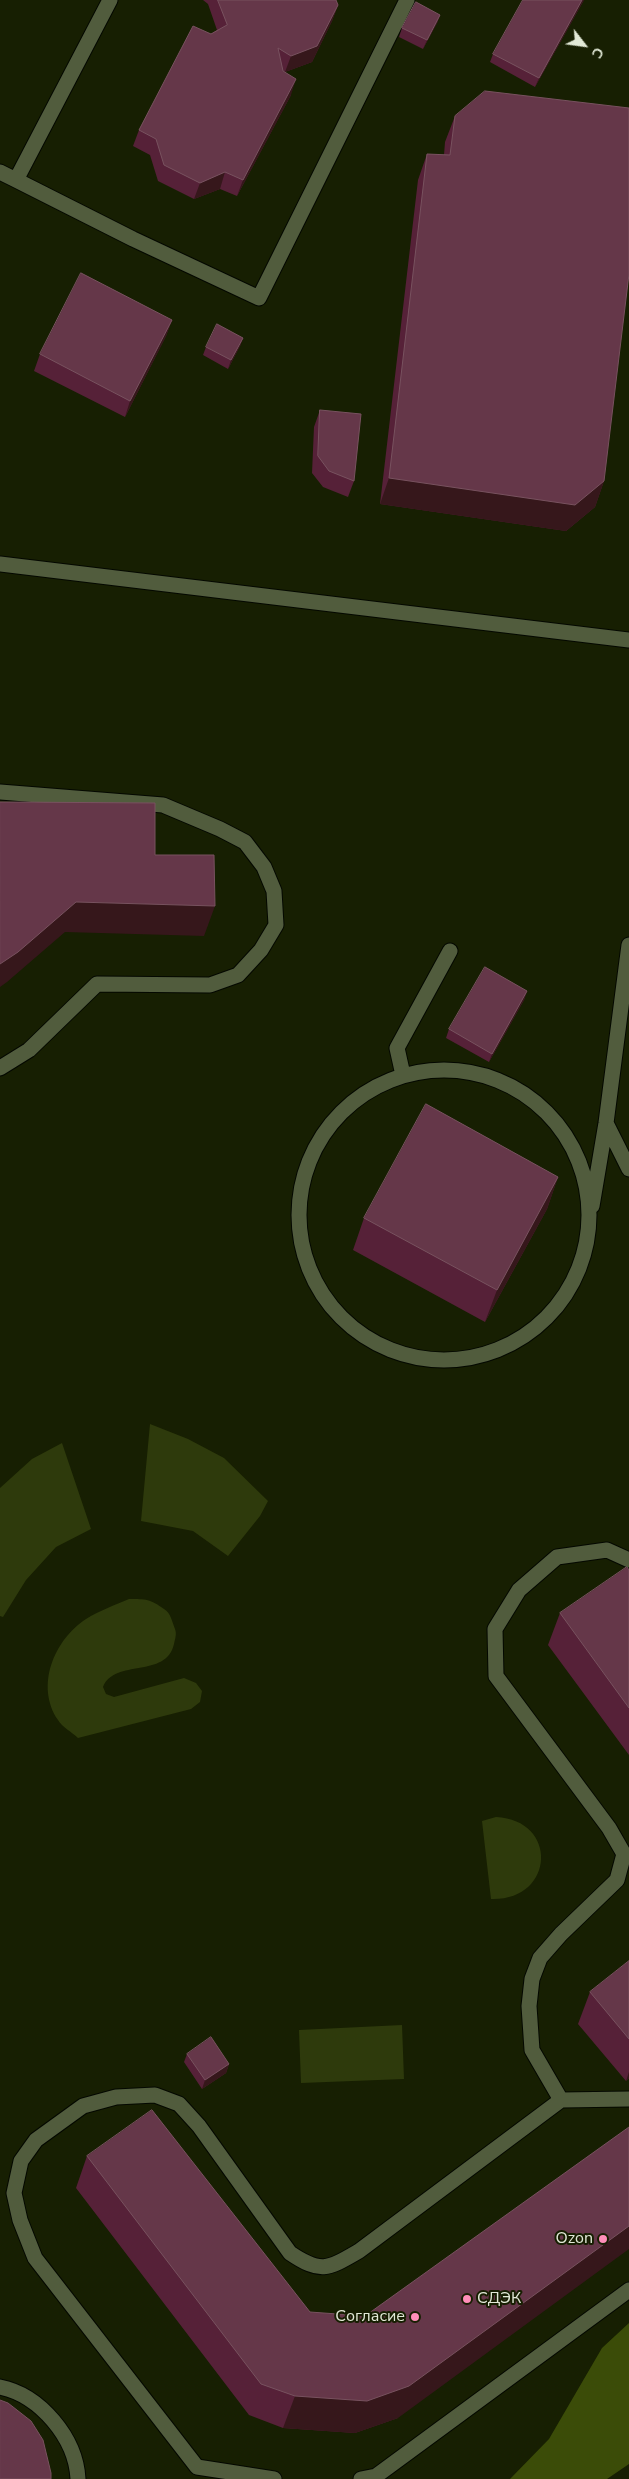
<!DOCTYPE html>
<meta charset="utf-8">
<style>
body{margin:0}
#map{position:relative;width:629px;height:2479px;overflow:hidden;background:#171f02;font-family:"Nunito Sans",sans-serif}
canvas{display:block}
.north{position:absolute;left:559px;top:20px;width:50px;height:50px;-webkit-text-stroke:4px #171f02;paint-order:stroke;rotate:120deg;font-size:14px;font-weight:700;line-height:20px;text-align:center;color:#e2e9d7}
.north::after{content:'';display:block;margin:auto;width:18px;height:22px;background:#e2e9d7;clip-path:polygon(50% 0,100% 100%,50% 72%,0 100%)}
</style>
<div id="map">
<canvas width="629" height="2479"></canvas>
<div class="north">С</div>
</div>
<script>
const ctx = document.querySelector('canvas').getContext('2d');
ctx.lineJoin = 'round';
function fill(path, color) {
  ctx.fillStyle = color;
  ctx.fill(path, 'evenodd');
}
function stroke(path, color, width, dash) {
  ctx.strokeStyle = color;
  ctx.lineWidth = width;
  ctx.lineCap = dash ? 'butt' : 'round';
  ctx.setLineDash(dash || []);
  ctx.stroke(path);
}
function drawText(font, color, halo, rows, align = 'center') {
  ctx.font = font + ' "Nunito Sans",sans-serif';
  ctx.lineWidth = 4;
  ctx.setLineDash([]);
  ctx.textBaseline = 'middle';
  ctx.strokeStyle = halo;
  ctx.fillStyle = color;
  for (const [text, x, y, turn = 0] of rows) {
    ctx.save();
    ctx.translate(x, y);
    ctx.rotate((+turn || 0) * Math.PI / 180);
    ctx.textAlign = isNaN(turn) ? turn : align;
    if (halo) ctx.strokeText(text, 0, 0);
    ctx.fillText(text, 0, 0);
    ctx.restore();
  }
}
const green = new Path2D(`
 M150 1424 188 1439 224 1458 268 1501 260 1516 228 1556 193 1531 141 1521Z
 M62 1443 91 1529 56 1547 26 1580 3 1617 0 1616V1488L32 1459Z
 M129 1599C146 1599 150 1599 164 1609 171 1613 172 1622 175 1629 177 1634 175 1639 174 1644 166 1679 115 1658 103 1687L106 1694 114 1697 184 1678 196 1683 202 1691 200 1702 191 1709 78 1738C72 1732 62 1727 58 1720 35 1686 54 1640 86 1619 99 1611 115 1605 129 1599Z
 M496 1817C559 1820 555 1901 491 1899L482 1821Z
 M402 2025 404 2079 301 2083 299 2030Z`);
const forest = new Path2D(`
 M629 2323V2464L607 2479H510L549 2439 602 2348Z`);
const lane = new Path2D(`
 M110 0 16 180 133 239 259 298 407 0
 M0 172 16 180
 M0 792 163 805 220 829 245 842 264 867 274 891 276 925 261 950 238 975 210 985 97 984 29 1050 0 1068
 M299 1215a145 145 0 1 1 290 0a145 145 0 1 1-290 0Z
 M403 1075 397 1048 450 951
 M606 1123 629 1169
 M592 1206 606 1123 629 945
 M561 2100 532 2050 529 2006 532 1979 540 1958 561 1934 617 1880 624 1854 609 1828 496 1676 495 1629 519 1590 557 1557 607 1550 629 1560
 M0 2387C40 2395 76 2438 78 2479
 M274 2479 197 2467 35 2258 20 2220 14 2193 21 2161 36 2140 83 2106 116 2097 155 2095 179 2104 199 2126 290 2253C321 2274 328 2269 359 2251L561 2100 629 2099
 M361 2479 376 2476 629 2290`);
const street = new Path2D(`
 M0 564 629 640`);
const wall = new Path2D(`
 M203 0H336L338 5 332 21 312 62 285 72 282 70 291 95 237 196 220 189 194 199 158 181 150 155 133 146 139 130 211 34 217 30 208 4Z
 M584 0 535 87 490 62 493 54Z
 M440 15 437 23 423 49 399 37 402 28Z
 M455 116 604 481 595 507 566 531 380 504 418 180 427 154 444 155 445 142Z
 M172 320 166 336 125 417 34 371 40 354Z
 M243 338 240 346 228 369 203 355 206 347Z
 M320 410 354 481 348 497 323 487 312 473 314 427Z
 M527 991 524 1000 489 1062 446 1038 449 1029Z
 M558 1177 547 1209 485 1322 353 1250 364 1218Z
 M629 1570V1755L548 1645 560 1613Z
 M629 1961V2078L626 2081 578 2024 590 1992Z
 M187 2054 229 2064 226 2073 202 2089 184 2062Z
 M87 2156 310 2312 398 2418 355 2433 283 2428 249 2415 76 2188Z`);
const shadedWall = new Path2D(`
 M582 0H584L535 87 539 78Z
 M338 5 332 21 312 62 285 72 291 56Z
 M440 15 437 23 423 49 427 40Z
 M296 79 291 95 237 196 243 180Z
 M225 172 220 189 194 199 200 183Z
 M172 320 166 336 125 417 130 401Z
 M243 338 240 346 228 369 231 360Z
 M389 478 604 481 595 507 566 531 380 504Z
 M76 902 215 906 204 936 65 932 7 982 0 987V964Z
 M527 991 524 1000 489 1062 492 1054Z
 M558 1177 547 1209 485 1322 497 1290Z
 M229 2064 226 2073 202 2089 205 2080Z
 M629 2072V2078L626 2081Z
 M629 2226V2249L398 2418 355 2433 283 2428 295 2396Z`);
const building = new Path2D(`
 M218 0H336L338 5 317 46 291 56 278 48 283 71 296 79 243 180 225 172 200 183 164 165 156 139 139 130 193 26 211 34 227 25Z
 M523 0H582L539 78 493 54Z
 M416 2 440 15 427 40 402 28Z
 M485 91 629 108V274L604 481 575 505 389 478 427 154 450 155 455 116Z
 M81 273 172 320 130 401 40 354Z
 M217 324 243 338 231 360 206 347Z
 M320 410 361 414 354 481 329 471 318 456Z
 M0 802 155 803V855H214L215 906 76 902 18 952 0 964Z
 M485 967 527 991 492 1054 449 1029Z
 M426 1104 558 1177 497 1290 364 1218Z
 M627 1567 629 1570V1708L560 1613Z
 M629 1961V2039L590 1992Z
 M211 2037 229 2064 205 2080 187 2054Z
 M152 2110 310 2312 365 2316 629 2127V2226L409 2386 367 2401 295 2396 261 2384 87 2156Z
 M0 2400 8 2403 31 2421 43 2440 51 2473V2479H0Z`);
const markers = [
 [603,2239,5,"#ff8eb9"],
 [467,2299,5,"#ff8eb9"],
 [415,2317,5,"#ff8eb9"]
];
const poiNames = [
 ["Ozon",593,2239],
 ["СДЭК",477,2299,"left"],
 ["Согласие",405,2317]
];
fill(green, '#2e3a0c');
fill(forest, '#3b4c08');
stroke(lane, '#040800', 17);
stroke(street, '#040800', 17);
stroke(lane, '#515c3d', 15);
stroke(street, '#515c3d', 15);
fill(wall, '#562138');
fill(shadedWall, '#36171b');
fill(building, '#653749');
stroke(building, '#78525f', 1);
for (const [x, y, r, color] of markers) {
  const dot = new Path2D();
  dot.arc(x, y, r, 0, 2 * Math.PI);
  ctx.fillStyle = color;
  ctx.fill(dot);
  stroke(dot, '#171f02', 2);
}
drawText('16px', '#e2e9d7', '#171f02', poiNames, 'right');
</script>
